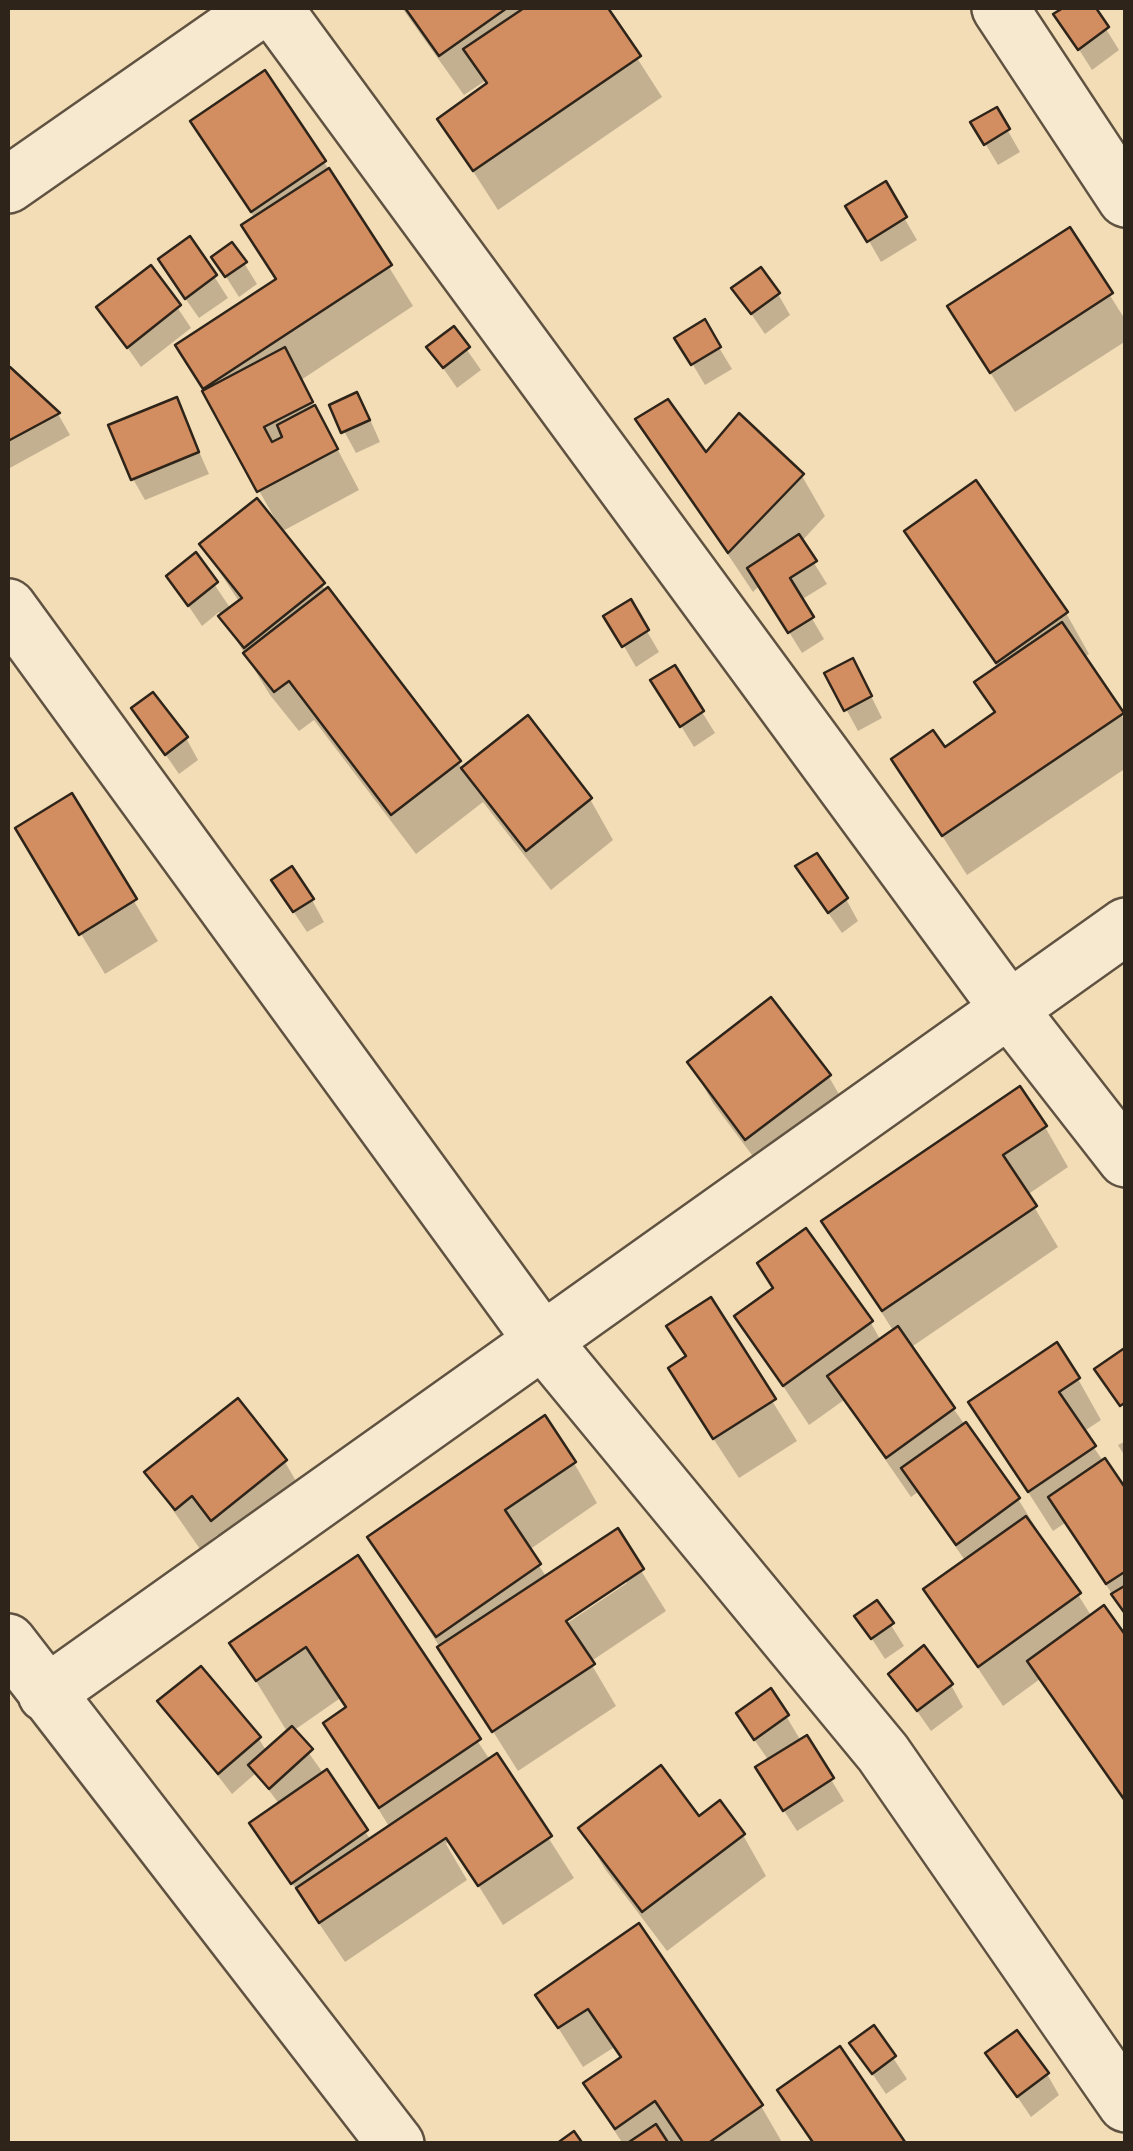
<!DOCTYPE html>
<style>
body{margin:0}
#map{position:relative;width:1133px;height:2151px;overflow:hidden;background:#f3ddb6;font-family:"Sorts Mill Goudy",serif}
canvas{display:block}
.frame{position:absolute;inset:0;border:10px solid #2e2419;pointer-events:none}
</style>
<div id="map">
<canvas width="1133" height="2151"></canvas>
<div class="frame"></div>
</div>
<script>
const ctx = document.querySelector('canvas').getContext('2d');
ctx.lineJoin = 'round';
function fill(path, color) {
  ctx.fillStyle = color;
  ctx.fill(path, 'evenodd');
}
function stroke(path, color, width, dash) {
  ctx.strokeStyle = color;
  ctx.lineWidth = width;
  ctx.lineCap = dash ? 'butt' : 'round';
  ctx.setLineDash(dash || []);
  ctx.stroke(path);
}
const shadow = new Path2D(`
 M402 8H605L662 97 498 210 440 120 488 86 485 81 464 95Z
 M1067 8H1093L1119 50 1092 70 1057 15Z
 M996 110 1020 152 998 165 973 123Z
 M194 122 324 162 413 306 301 380 359 490 281 532 463 769 590 799 613 840 551 890 483 802 416 854 314 720 299 731 270 695 219 612 202 626 169 577 195 556 231 609 240 603 202 545 275 519 178 346 278 281 255 219Z
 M885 185 917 240 881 262 849 206Z
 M1069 230 1126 321V341L1015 412 974 347Z
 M190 239 228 298 199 318 173 281Z
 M214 258 244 263 257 284 239 297Z
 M151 268 191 328 141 367 99 307Z
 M734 289 778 294 790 315 765 334Z
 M704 323 732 369 705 385 677 338Z
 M453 330 481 370 457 388 429 348Z
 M9 370 58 414 70 435 8 469Z
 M176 400 209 474 145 500 133 479Z
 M369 417 380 442 356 453 344 431Z
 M638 420 706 456 802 476 825 516 801 542 827 584 801 600 824 639 802 653 760 585 753 592Z
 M907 531 1066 613 1089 654 1083 658 1126 722V768L967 875 894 760 944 750 996 715 977 682 998 668Z
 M630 602 659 652 636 667 607 617Z
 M827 674 864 682 882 718 858 731Z
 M666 702 702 712 715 733 694 747Z
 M134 709 186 738 198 760 179 774Z
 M71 797 158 941 105 974 42 869Z
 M811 888 846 899 858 921 842 933Z
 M312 900 324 922 307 932 287 902Z
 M690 1062 829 1077 852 1117 770 1179 713 1103Z
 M1045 1127 1068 1167 1027 1195 1058 1247 910 1348 1018 1499 1092 1617 1126 1640V1805L1040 1679 1003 1706 926 1590 966 1562 918 1492 911 1497 844 1400 809 1425 737 1317 871 1323 881 1341 894 1332 824 1222Z
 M710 1301 797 1441 739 1478 694 1409 687 1358Z
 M1078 1379 1101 1420 1083 1432 1126 1494V1615L1065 1523 1053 1531 971 1403Z
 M1126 1441V1458L1118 1445Z
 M285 1462 308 1502 236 1560 217 1535 200 1549 147 1473Z
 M574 1463 597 1503 529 1550 547 1578 617 1532 666 1611 590 1662 616 1706 518 1771 371 1538ZM625 1579 627 1583 557 1630 554 1626Z
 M357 1559 490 1760 496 1756 574 1878 503 1925 450 1840 446 1844 467 1880 345 1962 252 1824 280 1805 256 1773 232 1794 161 1702 259 1739 267 1752 288 1733 233 1644ZM339 1699 346 1710 326 1724 390 1828 371 1840 293 1731Z
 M877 1603 904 1646 885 1659 857 1616Z
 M891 1674 951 1685 963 1707 931 1731Z
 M786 1716 801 1741 806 1738 844 1801 797 1831 770 1789 769 1761 751 1735Z
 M581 1829 743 1835 766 1876 667 1951 605 1869Z
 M638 1927 761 2106 783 2144H683L680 2140 675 2144H623L610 2124 587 2084 621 2060 613 2048 583 2067 538 1996Z
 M874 2029 907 2079 886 2094 852 2044Z
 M988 2054 1047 2074 1059 2095 1031 2117Z`);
const building = new Path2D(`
 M405 8H507L439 56Z
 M524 8H608L641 56 473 171 437 119 487 83 463 49Z
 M1063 8H1096L1109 27 1078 50 1053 14Z
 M265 70 326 161 251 212 190 121Z
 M997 107 1010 129 984 145 970 122Z
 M329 168 392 265 203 389 175 345 276 279 241 225Z
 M886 181 907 217 867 242 845 206Z
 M1070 227 1113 293 990 373 947 306Z
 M190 236 217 275 185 299 158 259Z
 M232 242 247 262 225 277 211 257Z
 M151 265 181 305 127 348 96 307Z
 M761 267 780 293 751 314 731 288Z
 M705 319 721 347 691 365 674 338Z
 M454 326 470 347 443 368 426 347Z
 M285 347 313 402 264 427 272 442 282 437 277 425 315 405 338 449 257 492 202 391Z
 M10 367 60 413 8 441V369Z
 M357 392 370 420 341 433 329 405Z
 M177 397 199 452 131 480 108 425Z
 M668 399 706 452 739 413 804 474 728 553 635 419Z
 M976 480 1068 612 996 663 904 531Z
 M257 498 325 583 244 648 218 616 242 598 199 544Z
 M799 534 817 561 790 578 814 617 788 633 747 568Z
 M196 552 218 582 188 606 166 576Z
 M328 587 461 761 391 815 289 681 274 692 243 653Z
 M631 599 649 630 622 647 603 616Z
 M1062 622 1124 713 942 836 891 759 933 730 945 747 995 712 974 682Z
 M853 658 872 696 844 711 824 673Z
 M675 665 704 711 680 727 650 680Z
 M153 692 188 737 165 755 131 708Z
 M528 715 592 798 526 851 461 768Z
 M72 793 137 899 79 935 15 828Z
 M817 853 848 898 828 913 795 866Z
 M292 866 314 899 293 912 271 880Z
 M771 997 831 1075 745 1140 687 1062Z
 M1020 1086 1047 1126 1003 1155 1037 1206 882 1311 821 1221Z
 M806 1228 873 1321 783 1386 734 1316 773 1288 757 1263Z
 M711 1297 776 1399 713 1439 668 1368 686 1356 666 1326Z
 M898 1326 955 1408 886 1458 827 1376Z
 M1057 1342 1080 1378 1059 1392 1096 1446 1028 1492 968 1402Z
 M1126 1347V1402L1120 1406 1094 1369Z
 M238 1398 287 1460 211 1521 192 1496 175 1510 144 1472Z
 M545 1415 576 1462 505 1510 541 1564 436 1637 367 1537Z
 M966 1422 1020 1498 956 1545 901 1468Z
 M1105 1458 1126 1489V1571L1106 1584 1048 1497Z
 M1026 1516 1081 1593 978 1667 923 1589Z
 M618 1528 644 1569 566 1621 595 1664 492 1732 437 1647Z
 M358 1555 481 1739 379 1808 323 1723 346 1707 306 1647 256 1681 229 1643Z
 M1126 1585V1615L1111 1594Z
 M877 1600 894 1623 871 1639 854 1616Z
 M1104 1605 1126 1636V1802L1027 1661Z
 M924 1645 953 1684 917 1711 888 1674Z
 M201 1666 261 1737 218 1774 157 1701Z
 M771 1688 789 1715 754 1740 736 1713Z
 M292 1726 313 1749 269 1789 248 1765Z
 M807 1735 834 1778 783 1811 755 1767Z
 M497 1753 552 1836 478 1886 446 1838 319 1923 296 1888Z
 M661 1765 699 1816 720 1800 745 1834 642 1912 578 1828Z
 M327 1769 368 1830 291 1884 249 1823Z
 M639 1923 763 2105 707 2144H684L655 2101 615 2129 583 2083 621 2057 588 2009 558 2028 535 1995Z
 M874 2025 896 2056 872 2074 849 2043Z
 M1017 2030 1049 2073 1017 2097 985 2053Z
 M840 2046 905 2142 903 2144H814L777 2090Z
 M656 2124 669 2144H626Z
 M574 2131 583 2144H556Z`);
const minor = new Path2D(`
 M274 8 1009 1009 1126 1159
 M1000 8 1126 199
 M8 185 262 8
 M8 607 542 1340 883 1753 1126 2104
 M8 1642 396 2144
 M46 1694 1126 926`);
fill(shadow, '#0003');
fill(building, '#d28e60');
stroke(building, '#2e2419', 2.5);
stroke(minor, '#5f5240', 60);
stroke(minor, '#f7e9d0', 55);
</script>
